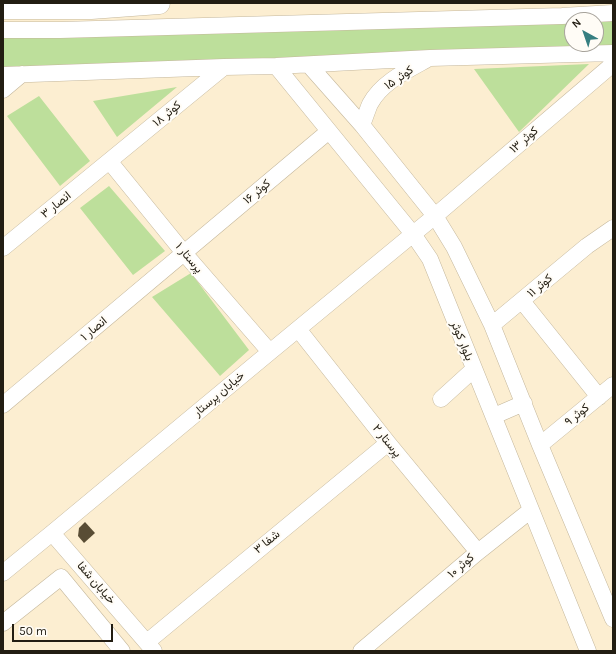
<!DOCTYPE html>
<meta charset="utf-8">
<style>
body{margin:0}
#map{position:relative;width:616px;height:654px;overflow:hidden;background:#fceed1;font-family:Karla,sans-serif}
canvas{display:block}
.frame{position:absolute;inset:0;border:4px solid #221d12;pointer-events:none}
.north{position:absolute;left:564px;top:12px;width:40px;height:40px;box-sizing:border-box;background:#fffcf6;border:1px solid #a7a39b;border-radius:50%;rotate:320deg;font-size:11px;font-weight:700;line-height:16px;text-align:center;color:#221d12}
.north::after{content:'';display:block;margin:auto;width:14px;height:18px;background:#367f81;clip-path:polygon(50% 0,100% 100%,50% 72%,0 100%)}
.scale{position:absolute;left:12px;top:624px;width:101px;height:18px;box-sizing:border-box;border:2px solid #221d12;border-top:0;padding-left:5px;font-size:12px;line-height:14px;white-space:nowrap;color:#221d12;-webkit-text-stroke:3px #fffcf6;paint-order:stroke}
</style>
<div id="map">
<canvas width="616" height="654"></canvas>
<div class="frame"></div>
<div class="north">N</div>
<div class="scale">50 m</div>
</div>
<script>
const ctx = document.querySelector('canvas').getContext('2d');
ctx.lineJoin = 'round';
function fill(path, color) {
  ctx.fillStyle = color;
  ctx.fill(path, 'evenodd');
}
function stroke(path, color, width, dash) {
  ctx.strokeStyle = color;
  ctx.lineWidth = width;
  ctx.lineCap = dash ? 'butt' : 'round';
  ctx.setLineDash(dash || []);
  ctx.stroke(path);
}
function drawText(font, color, halo, rows, align = 'center') {
  ctx.font = font + ' Karla,Vazirmatn,sans-serif';
  ctx.lineWidth = 4;
  ctx.setLineDash([]);
  ctx.textBaseline = 'middle';
  ctx.strokeStyle = halo;
  ctx.fillStyle = color;
  for (const [text, x, y, turn = 0] of rows) {
    ctx.save();
    ctx.translate(x, y);
    ctx.rotate((+turn || 0) * Math.PI / 180);
    ctx.textAlign = isNaN(turn) ? turn : align;
    if (halo) ctx.strokeText(text, 0, 0);
    ctx.fillText(text, 0, 0);
    ctx.restore();
  }
}
const green = new Path2D(`
 M613 13V53L3 74V29ZM572 20H596V44H572Z
 M589 64 519 132 474 69Z
 M177 87 117 137 93 101Z
 M39 96 90 161 60 186 7 116Z
 M109 186 165 251 133 275 80 208Z
 M191 273 249 350 220 376 152 297Z`);
const building = new Path2D(`
 M85 522 95 533 84 543 78 536 79 528Z`);
const minor = new Path2D(`
 M3 30H60L562 16 613 13
 M309 65 362 125 435 216 454 247 492 325 540 445 613 619
 M276 66 413 234 430 259 588 651
 M3 75 224 67 276 66 430 58 613 53
 M3 90 22 74
 M362 125C365 118 367 111 370 104 381 83 406 71 426 60
 M110 162 184 253 270 352
 M3 248 224 67
 M522 301 599 397
 M492 325 587 246 613 228
 M298 329 388 443 478 552
 M441 399 474 369
 M3 405 329 131
 M494 416 524 403
 M540 445 613 385
 M52 533 154 651
 M3 573 52 533 270 352 435 216 613 64
 M3 623 61 577 122 651
 M147 642 388 443
 M361 651 478 552 531 510`);
const highway = new Path2D(`
 M3 8H91L159 3`);
const streetNames = [
 ["کوثر ۱۵",399,78,-35],
 ["کوثر ۱۸",167,114,-40],
 ["کوثر ۱۳",524,140,-41],
 ["کوثر ۱۶",257,192,-40],
 ["انصار ۳",56,205,-39],
 ["پرستار ۱",189,258,50],
 ["کوثر ۱۱",540,286,-40],
 ["انصار ۱",94,329,-40],
 ["بلوار کوثر",462,341,68],
 ["خیابان پرستار",219,394,-40],
 ["کوثر ۹",577,415,-39],
 ["پرستار ۲",387,441,51],
 ["شفا ۳",267,542,-39],
 ["کوثر ۱۰",461,566,-41],
 ["خیابان شفا",96,583,49]
];
fill(green, '#bddf9b');
fill(building, '#594d35');
stroke(minor, '#c4b79c', 17);
stroke(highway, '#c4b79c', 23);
stroke(minor, '#fff', 16);
stroke(highway, '#fff', 22);
drawText('12px', '#221d12', '#fffcf6', streetNames);
</script>
